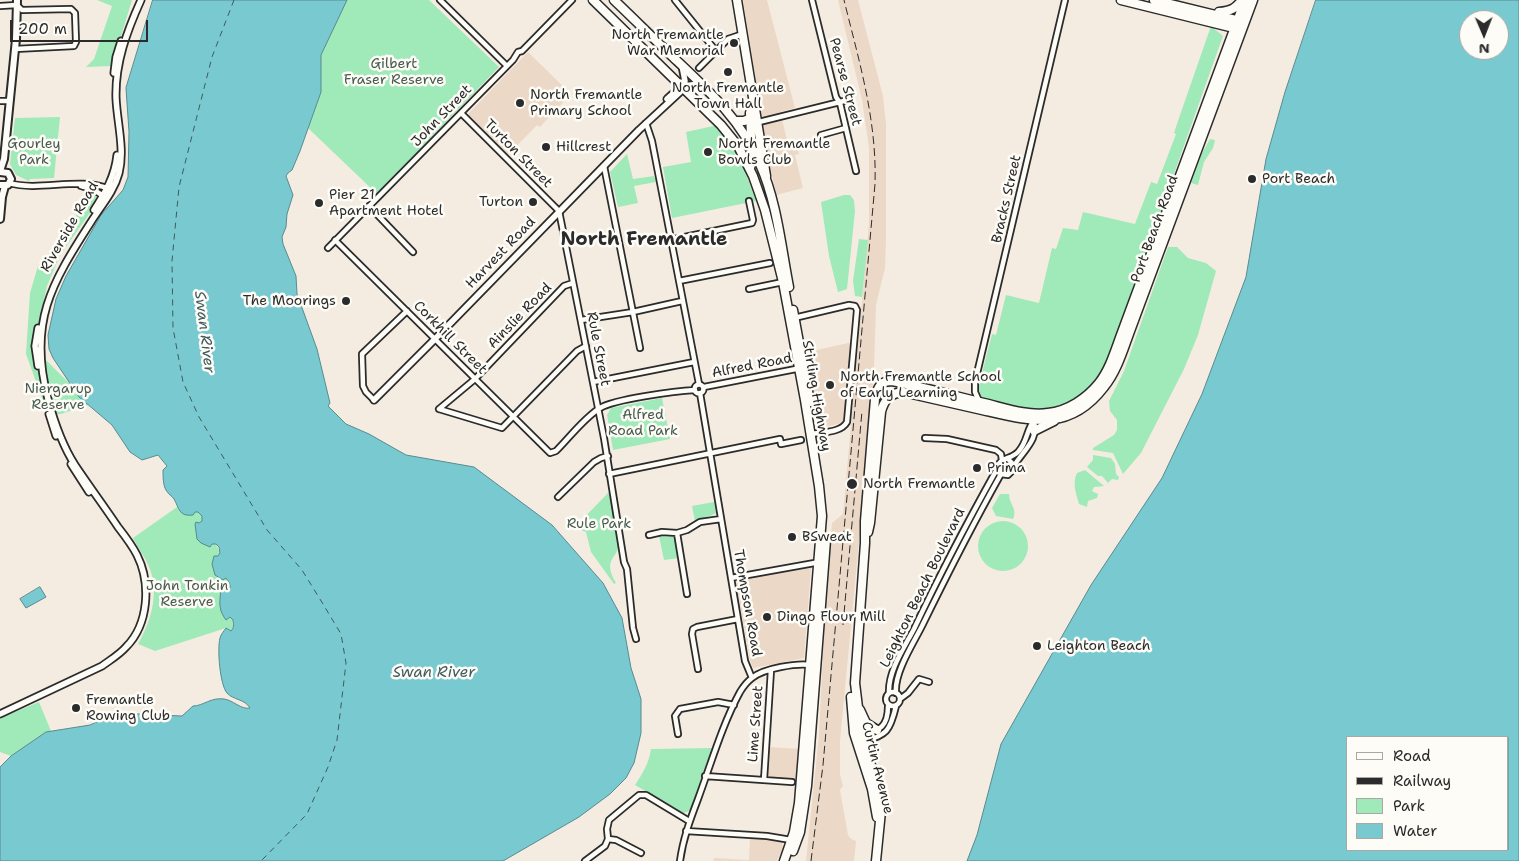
<!DOCTYPE html>
<style>
body{margin:0}
#map{position:relative;width:1519px;height:861px;overflow:hidden;background:#f5ece1;font-family:"Shantell Sans",sans-serif}
canvas{display:block}
.legend{position:absolute;left:1346px;top:736px;width:162px;height:115px;box-sizing:border-box;background:#fdfcf7;border:1px solid #a9a8a5;margin:0;padding:6px 9px;list-style:none;font-size:15px;color:#2b2b2b}
.legend li{display:flex;align-items:center;gap:10px;height:25px}
.legend b{width:25px;border:1px solid #a9a8a5}
.north{position:absolute;left:1459px;top:10px;width:50px;height:50px;box-sizing:border-box;background:#fdfcf7;border:1px solid #a9a8a5;border-radius:50%;rotate:179deg;font-size:14px;font-weight:700;line-height:20px;text-align:center;color:#2b2b2b}
.north::after{content:'';display:block;margin:auto;width:18px;height:22px;background:#2b2b2b;clip-path:polygon(50% 0,100% 100%,50% 72%,0 100%)}
.scale{position:absolute;left:10px;top:20px;width:138px;height:22px;box-sizing:border-box;border:2px solid #2b2b2b;border-top:0;padding-left:6px;font-size:15px;line-height:18px;white-space:nowrap;color:#2b2b2b;-webkit-text-stroke:4px #fdfcf7;paint-order:stroke}
</style>
<div id="map">
<canvas width="1519" height="861"></canvas>
<ul class="legend">
<li><b style="height:6px;background:#fdfcf7"></b>Road</li>
<li><b style="height:6px;background:#2b2b2b"></b>Railway</li>
<li><b style="height:14px;background:#a0e9b8"></b>Park</li>
<li><b style="height:14px;background:#78c9d0"></b>Water</li>
</ul>
<div class="north">N</div>
<div class="scale">200 m</div>
</div>
<script>
const ctx = document.querySelector('canvas').getContext('2d');
ctx.lineJoin = 'round';
function fill(path, color) {
  ctx.fillStyle = color;
  ctx.fill(path, 'evenodd');
}
function stroke(path, color, width, dash) {
  ctx.strokeStyle = color;
  ctx.lineWidth = width;
  ctx.lineCap = dash ? 'butt' : 'round';
  ctx.setLineDash(dash || []);
  ctx.stroke(path);
}
function drawText(font, color, halo, rows, align = 'center') {
  ctx.font = font + ' "Shantell Sans",sans-serif';
  ctx.lineWidth = 5;
  ctx.setLineDash([]);
  ctx.textBaseline = 'middle';
  ctx.strokeStyle = halo;
  ctx.fillStyle = color;
  for (const [text, x, y, turn = 0] of rows) {
    ctx.save();
    ctx.translate(x, y);
    ctx.rotate((+turn || 0) * Math.PI / 180);
    ctx.textAlign = isNaN(turn) ? turn : align;
    if (halo) ctx.strokeText(text, 0, 0);
    ctx.fillText(text, 0, 0);
    ctx.restore();
  }
}
const built = new Path2D(`
 M743 0H767L795 108 780 112 789 147 797 145 799 154 795 155 803 188 776 195 767 151Z
 M838 0H858L883 96 886 124V239L885 268 876 305 874 369 865 478 840 741V775L843 786 840 790 848 835 851 839 856 841 854 861H806L819 735 826 589 832 523 843 514 869 223V148L862 100Z
 M528 52 571 94 540 127 537 125 508 155 469 117V113Z
 M853 342 845 419 839 424 822 427 818 426 807 352Z
 M811 568 804 658 753 668 750 660 736 583 739 580Z
 M769 747 800 749 797 779 767 777 766 776Z
 M750 837 779 840 782 842 783 848 777 861H713L714 858 749 860Z`);
const green = new Path2D(`
 M97 0H132L112 66 86 67 94 59 112 6Z
 M347 0H429L499 67 377 194 308 128 321 92V55Z
 M1211 26 1223 36 1111 351C1097 385 1071 413 1031 410 1023 410 1015 407 1008 405 997 403 983 403 977 393L992 334 996 335 1006 295 1039 303 1052 248 1056 249 1063 228 1078 230 1083 212 1135 224 1151 182 1157 184 1176 134 1174 133 1179 118Z
 M60 117 54 178 30 179 29 181 16 175 10 164 15 118Z
 M718 125 742 163 756 201 672 218 663 167 691 162 686 132Z
 M1210 139 1215 140 1213 148 1204 162 1198 185 1191 183 1202 153Z
 M627 154 633 179 654 176 656 182 634 186 638 203 618 207 610 172Z
 M86 188 97 193 95 206 60 255 47 286 36 338 42 356 67 381 79 397 88 405 61 414 48 415 26 354 30 293 38 266 58 243 75 219Z
 M844 195H850L854 200 855 211 847 289 838 292 829 256 821 202Z
 M859 239 868 240 862 297 855 296 853 281Z
 M1168 247H1177L1188 258 1206 263 1216 271 1198 335 1184 369 1141 453 1123 474 1113 453 1093 450V448L1114 435 1117 430V420L1110 411 1109 401 1124 371Z
 M662 398 670 439 613 450 607 415 611 408Z
 M1093 455 1111 458 1115 464 1116 474 1119 477 1118 480 1112 479 1108 483 1102 476H1098L1087 467 1093 460Z
 M1085 470 1104 486 1094 487 1092 491 1098 494 1097 498 1088 501 1087 507 1079 504C1076 493 1072 483 1077 473Z
 M609 492C612 509 616 526 618 543 620 559 601 557 616 583L614 584 591 552 586 532 578 529V524Z
 M1000 494H1009C1009 504 1018 509 1013 519L996 516 992 508Z
 M714 502 716 513C710 517 702 517 695 521L692 506Z
 M177 507 182 513 198 512 202 516V521L199 523 212 544H216L220 553 218 556 230 587 229 591 227 592 226 620 230 617 233 620V628L231 631 226 628 155 651 138 644C151 621 159 595 150 569 146 558 138 548 133 538Z
 M978 546a25 25 0 1 1 50 0a25 25 0 1 1-50 0Z
 M659 536 673 537 675 539 679 558 664 560Z
 M39 702 51 731 46 732 11 756 0 752V718Z
 M712 748 690 811 683 813 635 785C643 773 649 763 651 749Z`);
const water = new Path2D(`
 M153 0H347L321 55V92L300 151 292 170 288 173 286 176 293 195 287 214 286 227 282 237 283 244 296 276 297 294 317 349 330 403 328 406 346 424 369 434 406 455 474 467 552 525 603 583 622 618 631 668 641 699V733L634 763 626 778 610 794 579 817 503 861H0V767L11 756 46 732 90 725 101 720H119L127 714H141L149 718 158 715 182 716 193 706C203 706 211 697 224 699 233 700 241 710 250 708 245 699 233 700 227 693 220 685 217 649 220 638 221 634 224 631 226 628L231 631C234 628 234 625 233 620L230 617 226 620C219 611 219 603 221 591L223 590 227 592 229 591C231 586 230 583 226 578L223 580 215 575 212 564 214 556H218L220 553 219 547 216 544H212L210 547 201 543 197 539 195 524 196 522 199 523 202 521V516L198 512H195L193 515C179 517 179 508 174 499 172 496 168 494 166 490 163 485 163 477 163 470L167 466 158 455 142 460 130 452 112 425 79 397 53 358 49 349 48 335 56 299 66 276 101 215 123 190 128 177 129 132 126 88Z
 M1316 0H1519V861H967L977 835 1001 744 1091 585 1162 478 1202 394 1246 277 1266 159 1285 92ZM1469 20H1499V50H1469ZM1348 737H1508V850H1348Z
 M40 587 46 597 26 608 20 599Z`);
const ferry = new Path2D(`
 M234 0 212 57 179 187 172 261 173 328 183 382 199 417 267 530 302 570 323 604 341 634 346 663 337 740 328 767 307 814 261 861`);
const minor = new Path2D(`
 M440 0 507 66
 M675 0 716 51
 M812 0 836 97 840 103 856 171
 M0 6 17 5 22 10 71 9 75 13 76 42 74 46 15 49
 M699 68 728 39 743 34
 M0 101H10
 M461 113 559 211 604 438 624 562 627 569 633 628 636 639
 M646 123 652 141 699 384
 M755 123 848 100
 M821 135 846 128
 M604 166 640 348
 M9 183C41 192 79 176 109 189
 M81 186 94 190 105 197
 M369 206 413 252
 M335 240 550 453 556 451C570 437 584 418 600 408 615 399 676 391 695 390
 M670 240 752 223 753 220 749 201
 M328 248 513 60 518 52 522 51 572 0
 M679 281 770 263
 M749 289 783 282
 M794 318 849 305 855 306 857 310 847 422C841 433 822 432 811 434
 M581 320 633 312 682 301
 M593 382 694 362
 M694.5 389a4.5 4.5 0 1 1 9 0a4.5 4.5 0 1 1-9 0Z
 M704 387 801 368
 M700 393 745 661 752 678
 M374 400 366 392 363 386 362 354 407 311
 M979 401 975 392V382L1065 0
 M439 409 475 379 564 286 573 283
 M439 409 502 428 577 351 586 346
 M925 438 947 439 996 450 1001 454 1002 460
 M1008 459 1012 463 1013 470 1008 475 1001 474 997 469C999 457 1010 460 1018 452 1028 442 1026 429 1035 419
 M1014 466C1022 452 1041 438 1033 420
 M609 474 780 439 781 444 801 440
 M558 497 594 462 601 458 608 456
 M649 535 662 532 677 533
 M731 578 820 562
 M687 594 677 533 687 530 700 522 721 519
 M698 669 692 634 693 629 697 627 738 619
 M886 699a7 7 0 1 1 14 0a7 7 0 1 1-14 0Z
 M889 693C888 671 904 648 914 629 940 574 968 521 997 469
 M896 693C894 673 913 644 922 626 947 575 973 524 1001 474
 M900 699 908 693 919 679 929 682
 M678 734 675 716 680 709 718 702 734 705
 M861 736C880 730 888 727 888 706
 M863 742C887 735 890 731 896 706
 M705 776 792 782
 M764 780 771 670
 M686 831 767 836 791 840
 M608 839 616 840 641 853
 M585 861 605 846 608 839 607 829 609 820 639 795H646L689 821
 M680 861C683 839 690 820 698 799 711 764 722 725 740 692 743 687 748 681 752 678 764 668 797 663 811 665`);
const tertiary = new Path2D(`
 M114 73 116 57 121 41
 M667 99C681 86 682 85 702 84
 M94 210C105 193 115 176 117 155
 M38 366 35 346 38 328
 M374 400 435 339 639 130 679 93 685 81 682 66
 M49 414 56 436
 M71 464 89 492
 M0 714 102 666C110 660 119 655 126 647 149 624 151 583 137 555 132 545 125 536 118 527 104 506 89 486 75 465 62 445 54 421 48 399 28 323 51 284 91 222 101 206 114 192 119 173 125 149 117 122 116 98 115 63 127 31 141 0`);
const secondary = new Path2D(`
 M0 171 4 159 16 39 17 0
 M0 172 8 173 11 179 8 185H0
 M0 219 2 197 5 186`);
const primary = new Path2D(`
 M737 0 766 176
 M1121 0 1238 29
 M1154 0 1240 21
 M1219 12C1231 11 1235 9 1242 0
 M750 168 752 160 750 113
 M1034 431 1054 421
 M868 532 870 523 881 412C884 400 890 393 903 392 930 398 956 404 982 410 1030 421 1069 433 1104 387 1117 371 1123 350 1130 331L1253 0
 M851 697 854 733 872 789 877 817
 M860 710 866 723 877 730
 M876 861 881 811 879 792 861 732 855 683 865 543V521L875 399C877 388 880 381 892 381 923 387 954 396 984 403 1005 408 1027 416 1048 413 1068 411 1087 398 1099 383 1110 369 1115 351 1121 335L1245 0`);
const trunk = new Path2D(`
 M593 0 721 125 738 146 753 176 765 210 783 282 805 400 819 486 822 516 799 803 794 832 784 861
 M614 0C634 19 654 39 674 58 708 90 742 121 760 164 777 202 781 246 789 287
 M735 121H744L751 118
 M793 310 810 402
 M793 851 800 832 807 786 826 540`);
const rail = new Path2D(`
 M843 625 862 411
 M811 861 823 765 875 184C877 120 859 61 844 0`);
const markers = [
 [734,43,5,"#2b2b2b"],
 [728,72,5,"#2b2b2b"],
 [520,103,5,"#2b2b2b"],
 [546,147,5,"#2b2b2b"],
 [708,152,5,"#2b2b2b"],
 [1252,179,5,"#2b2b2b"],
 [533,202,5,"#2b2b2b"],
 [319,203,5,"#2b2b2b"],
 [346,301,5,"#2b2b2b"],
 [830,385,5,"#2b2b2b"],
 [977,468,5,"#2b2b2b"],
 [852,484,6,"#2b2b2b"],
 [792,537,5,"#2b2b2b"],
 [767,617,5,"#2b2b2b"],
 [1037,646,5,"#2b2b2b"],
 [76,708,5,"#2b2b2b"]
];
const poiNames = [
 ["North Fremantle",724,35,"right"],
 ["War Memorial",724,51,"right"],
 ["North Fremantle",728,88,"center"],
 ["Town Hall",728,104,"center"],
 ["North Fremantle",530,95],
 ["Primary School",530,111],
 ["North Fremantle",718,144],
 ["Bowls Club",718,160],
 ["Hillcrest",556,147],
 ["Port Beach",1262,179],
 ["Pier 21",329,195],
 ["Apartment Hotel",329,211],
 ["Turton",523,202,"right"],
 ["The Moorings",336,301,"right"],
 ["North Fremantle School",840,377],
 ["of Early Learning",840,393],
 ["Prima",987,468],
 ["North Fremantle",863,484],
 ["BSweat",802,537],
 ["Dingo Flour Mill",777,617],
 ["Leighton Beach",1047,646],
 ["Fremantle",86,700],
 ["Rowing Club",86,716]
];
const parkNames = [
 ["Gilbert",394,64],
 ["Fraser Reserve",394,80],
 ["Gourley",34,144],
 ["Park",34,160],
 ["Niergarup",58,389],
 ["Reserve",58,405],
 ["Alfred",643,415],
 ["Road Park",643,431],
 ["Rule Park",599,524],
 ["John Tonkin",187,586],
 ["Reserve",187,602]
];
const streetNames = [
 ["Pearse Street",845,82,75],
 ["John Street",442,116,-46],
 ["Turton Street",518,154,45],
 ["Bracks Street",1007,199,-77],
 ["Riverside Road",70,227,-60],
 ["Port Beach Road",1155,229,-70],
 ["Harvest Road",501,253,-46],
 ["Ainslie Road",520,316,-46],
 ["Corkhill Street",450,338,45],
 ["Rule Street",598,349,79],
 ["Alfred Road",752,366,-11],
 ["Stirling Highway",816,396,80],
 ["Leighton Beach Boulevard",923,588,-64],
 ["Thompson Road",747,603,80],
 ["Lime Street",756,724,-86],
 ["Curtin Avenue",877,768,76]
];
const waterNames = [
 ["Swan River",204,332,83],
 ["Swan River",434,673]
];
const districtNames = [
 ["North Fremantle",644,240]
];
fill(built, '#ecd8c6');
fill(green, '#a0e9b8');
fill(water, '#78c9d0');
stroke(water, '#598a8e', 1);
stroke(ferry, '#425a5d', 1, [6, 5]);
stroke(minor, '#2b2b2b', 8);
stroke(tertiary, '#2b2b2b', 9);
stroke(secondary, '#2b2b2b', 10);
stroke(primary, '#2b2b2b', 11);
stroke(trunk, '#2b2b2b', 11);
stroke(minor, '#fdfcf7', 4.5);
stroke(tertiary, '#fdfcf7', 5.5);
stroke(secondary, '#fdfcf7', 6);
stroke(primary, '#fdfcf7', 8);
stroke(trunk, '#fdfcf7', 8);
stroke(rail, '#2b2b2b', 1, [8, 4]);
for (const [x, y, r, color] of markers) {
  const dot = new Path2D();
  dot.arc(x, y, r, 0, 2 * Math.PI);
  ctx.fillStyle = color;
  ctx.fill(dot);
  stroke(dot, '#fdfcf7', 2);
}
drawText('14px', '#2b2b2b', '#fdfcf7', poiNames, 'left');
drawText('14px', '#485a4e', '#fdfcf7', parkNames);
drawText('14px', '#2b2b2b', '#fdfcf7', streetNames);
drawText('italic 15px', '#425a5d', '#fdfcf7', waterNames);
drawText('bold 19px', '#2b2b2b', '#fdfcf7', districtNames);
</script>
